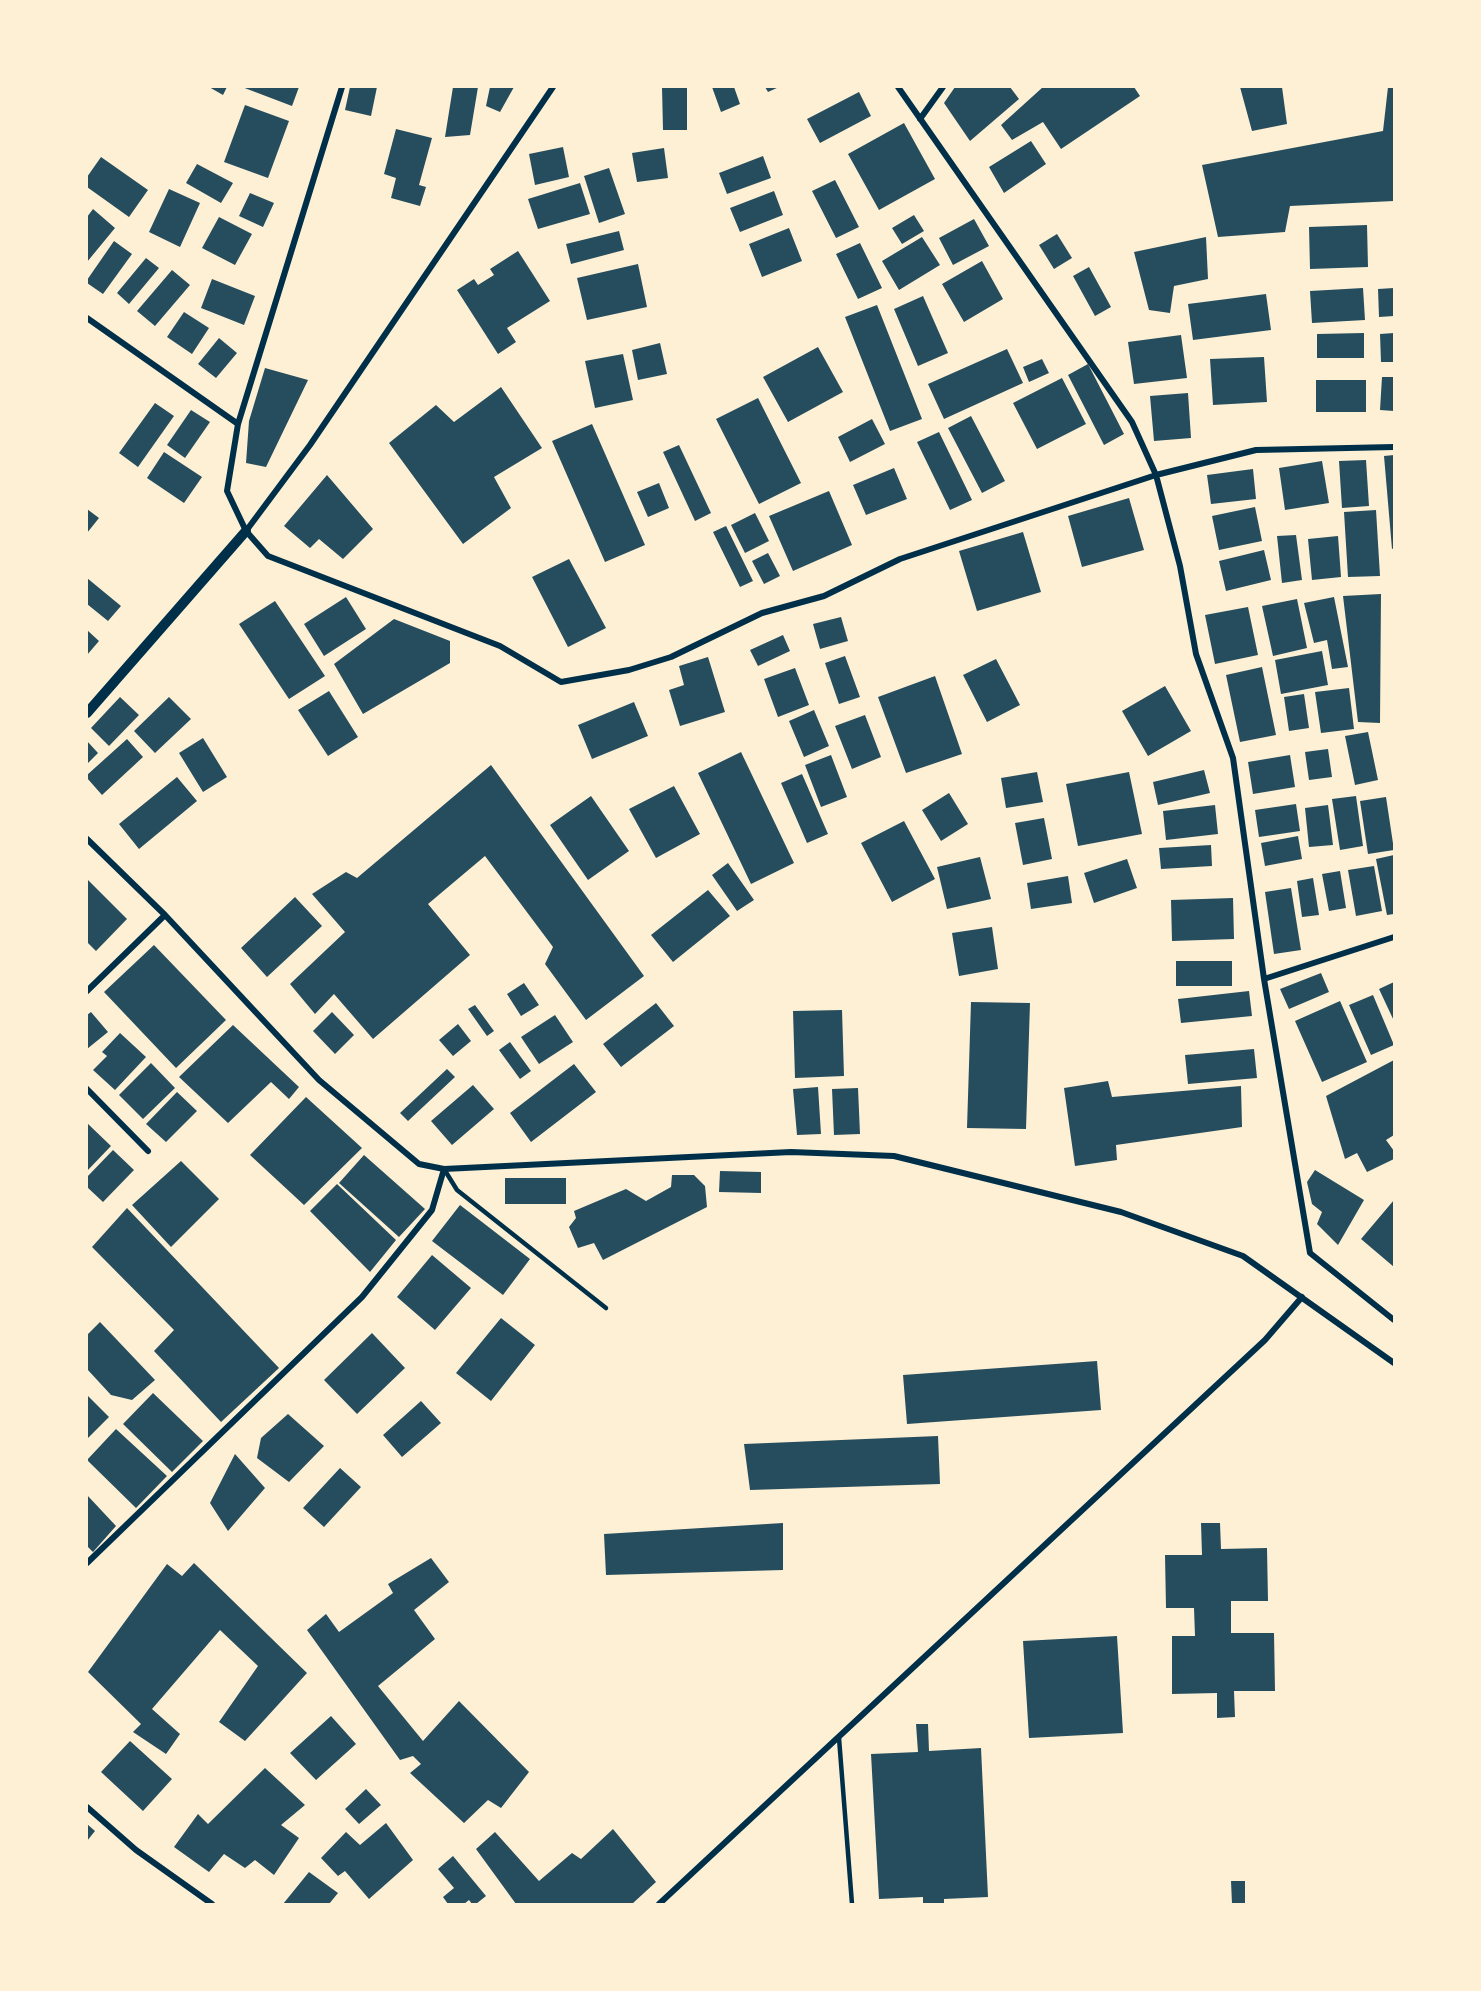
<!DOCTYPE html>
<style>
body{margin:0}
#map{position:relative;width:1481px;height:1991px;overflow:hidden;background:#fdf0d5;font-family:Overpass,sans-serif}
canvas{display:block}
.frame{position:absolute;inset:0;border:88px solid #fdf0d5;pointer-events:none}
</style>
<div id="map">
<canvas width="1481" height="1991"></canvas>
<div class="frame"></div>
</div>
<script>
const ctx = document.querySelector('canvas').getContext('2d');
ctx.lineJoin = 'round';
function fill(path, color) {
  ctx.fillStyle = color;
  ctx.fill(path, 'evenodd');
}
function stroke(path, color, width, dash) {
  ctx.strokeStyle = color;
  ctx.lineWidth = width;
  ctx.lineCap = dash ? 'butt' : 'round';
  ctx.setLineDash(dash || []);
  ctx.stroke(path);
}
const building = new Path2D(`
 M209 87H227L223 95Z
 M242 87H299L292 106Z
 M350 87H377L371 116 345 110Z
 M453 87H478L470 135 445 137Z
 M490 87H514L500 112 486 106Z
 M662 87H687V130H663Z
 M712 87H734L740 104 721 112Z
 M765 87H779L768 92Z
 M955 87H1010L1019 99 970 141 944 103Z
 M1043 87H1134L1140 96 1061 149 1043 122 1012 140 1001 125Z
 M1240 87H1282L1287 124 1252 131Z
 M1388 87H1394V201L1290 206 1285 232 1218 237 1202 165 1383 131Z
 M859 92 871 116 820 143 807 119Z
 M245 105 289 121 268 178 224 162Z
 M904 123 935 179 879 210 848 154Z
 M396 129 432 138 419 185 426 187 420 206 391 198 396 178 384 174Z
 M1031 141 1046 164 1004 193 989 167Z
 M563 147 569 177 535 185 529 154Z
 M664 148 668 178 637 182 632 153Z
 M763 156 771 178 727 194 719 173Z
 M101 157 148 190 129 217 87 187V177Z
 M197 164 233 183 221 203 186 183Z
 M609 168 625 214 599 223 584 176Z
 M835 180 859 227 836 238 812 191Z
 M580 183 590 214 538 229 528 199Z
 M169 189 200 203 180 247 149 232Z
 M774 191 783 215 740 232 730 208Z
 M250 193 274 203 263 227 239 216Z
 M93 209 115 228 87 262V217Z
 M914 215 924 231 902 244 892 228Z
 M219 217 252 234 235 265 202 248Z
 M974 219 989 246 953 265 939 238Z
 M1367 225 1368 267 1310 269 1309 227Z
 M789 228 802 261 762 277 749 244Z
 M619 231 624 250 571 264 566 244Z
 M1057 234 1072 258 1054 269 1039 245Z
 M922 237 940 265 899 290 882 261Z
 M1206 237 1208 279 1174 286 1170 313 1149 310 1134 252Z
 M114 241 132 254 103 294 87 283V280Z
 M860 243 882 288 858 299 836 254Z
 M518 251 550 301 507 328 516 342 498 354 457 290 474 279 478 285 494 275 490 269Z
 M146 258 159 268 129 304 117 293Z
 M982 261 1003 299 964 322 942 284Z
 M638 264 647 307 587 320 577 278Z
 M1089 267 1111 307 1095 316 1073 276Z
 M172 270 190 285 155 326 137 311Z
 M212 279 255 296 244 325 201 308Z
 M1363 288 1365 320 1312 323 1310 291Z
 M1394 288V316L1379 317 1378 289Z
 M1266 294 1271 330 1193 340 1188 304Z
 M923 296 948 353 918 366 894 309Z
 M877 305 922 419 890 431 845 317Z
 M184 312 209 328 192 354 167 337Z
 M1364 333V358H1317V334Z
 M1394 333V362H1381L1380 334Z
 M1181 335 1187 378 1134 384 1128 342Z
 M219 338 237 353 216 378 198 364Z
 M660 343 667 374 638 380 632 350Z
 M818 347 843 392 788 422 763 377Z
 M1007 349 1023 383 944 419 928 384Z
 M623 354 633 400 595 408 585 361Z
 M1264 357 1267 402 1213 405 1210 359Z
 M1042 359 1049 373 1029 382 1023 367Z
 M1088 364 1124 434 1104 445 1068 375Z
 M265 368 308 380 266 467 246 463 249 421Z
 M1382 377H1394V411L1380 410Z
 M1062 378 1086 424 1037 449 1013 403Z
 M1316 380H1366V412H1316Z
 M501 387 542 448 494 477 511 508 463 544 389 443 436 405 454 422Z
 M1188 393 1191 438 1154 441 1150 396Z
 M758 398 801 483 759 504 716 419Z
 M155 403 174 416 138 467 119 453Z
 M191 410 210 422 185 458 167 445Z
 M971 416 1005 481 982 493 948 428Z
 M872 419 885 444 850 462 838 437Z
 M592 424 645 545 605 562 552 441Z
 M939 432 972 500 950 510 917 442Z
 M679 445 711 513 695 521 663 452Z
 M164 452 202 477 184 503 147 478Z
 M1394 455V548L1392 549 1384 456Z
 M1366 460 1369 506 1342 508 1339 461Z
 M1322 461 1329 503 1285 510 1279 468Z
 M894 468 907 499 866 515 853 485Z
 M1253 469 1256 499 1211 504 1207 475Z
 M327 475 373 529 343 559 319 539 310 548 284 526Z
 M659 483 669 508 648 517 637 492Z
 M829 491 852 545 793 571 769 516Z
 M1129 498 1144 550 1082 567 1068 516Z
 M1255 507 1262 541 1219 550 1212 516Z
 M87 509 99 518 87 533Z
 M1376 510 1380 576 1348 577 1344 512Z
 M755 513 769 541 745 553 731 525Z
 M726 526 753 581 740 587 713 532Z
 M1023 532 1041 592 977 611 959 551Z
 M1296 535 1302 580 1282 583 1277 536Z
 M1338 536 1341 577 1312 580 1308 539Z
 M1264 550 1271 580 1226 591 1219 561Z
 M768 553 780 576 764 584 752 561Z
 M569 559 606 628 568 647 532 577Z
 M87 578 121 606 108 621 87 604Z
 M1381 594 1380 723 1358 722 1343 596Z
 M346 597 366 629 324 656 304 624Z
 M1334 597 1348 667 1332 669 1327 640 1314 643 1304 603Z
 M1297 599 1307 648 1273 656 1262 606Z
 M275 601 325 676 289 699 239 624Z
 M1248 607 1258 655 1215 664 1205 615Z
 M841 617 848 641 820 649 813 624Z
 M394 619 450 641V663L363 714 334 664Z
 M87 630 99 641 87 655Z
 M783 635 790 651 758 666 750 650Z
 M1322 651 1328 685 1281 694 1275 660Z
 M845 656 860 697 839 704 825 663Z
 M708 657 725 712 680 726 669 690 684 685 679 666Z
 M996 659 1020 705 987 722 963 675Z
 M1262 667 1276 735 1240 742 1226 675Z
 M795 668 809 705 778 717 764 679Z
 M935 676 962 754 906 773 878 697Z
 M1165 686 1191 731 1148 756 1122 711Z
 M1349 688 1354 729 1321 733 1315 692Z
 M329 691 358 737 328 756 298 710Z
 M1304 694 1309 728 1289 731 1284 697Z
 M120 697 139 715 109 746 91 728Z
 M169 697 191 719 155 753 134 731Z
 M634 702 648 736 592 759 578 725Z
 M814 710 829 746 804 757 789 721Z
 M865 715 881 757 852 769 835 726Z
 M1368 732 1378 780 1355 785 1345 736Z
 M203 738 227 777 203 792 179 753Z
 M127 739 143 757 102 795 87 778V775Z
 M87 741 98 753 87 764Z
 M1328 749 1332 777 1309 780 1305 752Z
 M741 752 794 863 751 884 698 773Z
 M831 755 847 797 821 807 805 765Z
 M1290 755 1295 787 1253 794 1248 762Z
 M491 765 644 976 586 1020 545 964 553 947 485 856 428 904 470 955 373 1039 334 994 315 1014 290 984 345 932 312 894 346 872 357 878Z
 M1204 770 1210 793 1158 805 1153 782Z
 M1037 772 1043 802 1006 808 1001 778Z
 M1129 772 1142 834 1078 846 1066 784Z
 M802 774 828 834 807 843 781 783Z
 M177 777 197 801 139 849 119 824Z
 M674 786 700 834 656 858 629 809Z
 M949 793 968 824 941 841 922 810Z
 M591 796 629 851 588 880 550 825Z
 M1356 796 1363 846 1340 850 1332 799Z
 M1386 797 1394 850 1368 854 1360 801Z
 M1296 804 1300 831 1259 837 1255 810Z
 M1215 805 1218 834 1166 840 1163 811Z
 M1328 805 1333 845 1309 847 1305 808Z
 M1044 818 1052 859 1023 865 1015 823Z
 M904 821 935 879 892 902 861 843Z
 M1298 836 1302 859 1265 866 1261 843Z
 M1211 845 1212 866 1161 869 1159 848Z
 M1394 855V914L1387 915 1376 859Z
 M980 857 991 899 947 909 937 867Z
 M1127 859 1137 888 1094 903 1084 873Z
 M728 863 754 900 737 911 712 875Z
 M1374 866 1382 911 1356 916 1348 870Z
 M1340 871 1346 908 1329 911 1322 874Z
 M1068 876 1072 903 1031 909 1027 883Z
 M1313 878 1319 915 1302 917 1297 881Z
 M87 879 127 919 96 951 87 942Z
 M1291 888 1301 950 1274 954 1265 892Z
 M708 890 730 916 673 962 651 935Z
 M295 897 322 926 267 977 241 948Z
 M1233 898 1234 939 1172 941 1171 900Z
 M992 927 998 969 959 976 952 933Z
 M154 945 226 1020 176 1068 104 992Z
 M1176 961H1232V986H1176Z
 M1321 973 1329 992 1289 1009 1280 989Z
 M1394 982V1021L1379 989Z
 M524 983 539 1005 521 1016 507 994Z
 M1249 991 1252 1016 1181 1023 1178 999Z
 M1373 995 1394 1045 1371 1055 1349 1005Z
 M1340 1001 1367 1062 1322 1082 1295 1021Z
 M971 1002 1030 1003 1026 1129 967 1128Z
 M656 1003 674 1026 621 1067 603 1044Z
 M475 1005 494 1031 487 1036 468 1009Z
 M842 1010 844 1076 795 1078 793 1011Z
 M91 1012 108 1032 87 1049V1015Z
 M332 1012 354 1035 335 1054 313 1031Z
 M555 1015 573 1042 539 1064 521 1037Z
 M458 1024 471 1041 453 1056 439 1040Z
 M233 1025 299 1087 289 1099 271 1082 228 1123 179 1077Z
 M120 1033 146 1057 115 1090 93 1070 107 1056 102 1052Z
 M510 1042 531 1071 520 1079 499 1050Z
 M1254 1049 1257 1078 1188 1084 1185 1055Z
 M1394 1060V1135L1386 1140 1394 1151V1159L1367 1172 1357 1153 1345 1159 1326 1096Z
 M151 1063 175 1088 143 1119 119 1095Z
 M574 1064 596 1092 531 1142 510 1113Z
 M447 1069 455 1077 408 1121 400 1113Z
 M1108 1081 1112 1097 1241 1086 1242 1127 1116 1145 1117 1160 1075 1166 1064 1088Z
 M473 1085 494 1109 452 1145 431 1121Z
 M818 1087 821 1134 797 1135 793 1089Z
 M858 1088 860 1134 834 1135 832 1089Z
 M177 1092 197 1111 166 1142 146 1124Z
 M306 1097 362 1148 304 1205 250 1155Z
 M87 1123 111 1146 87 1171Z
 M113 1150 134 1170 103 1202 87 1187V1177Z
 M364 1155 425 1209 399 1237 339 1183Z
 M181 1161 219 1199 171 1247 132 1205Z
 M1315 1170 1364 1200 1338 1245 1317 1224 1322 1212 1312 1204 1307 1182Z
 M720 1171 761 1172V1193L719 1192Z
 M672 1175H694L705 1186 707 1207 603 1260 594 1243 578 1248 569 1227 576 1218 574 1211 626 1189 646 1201 671 1187Z
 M505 1178H566V1204H505Z
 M337 1184 396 1240 370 1272 310 1211Z
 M1394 1200V1267L1361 1239Z
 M460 1205 530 1259 503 1295 432 1241Z
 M127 1208 279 1368 221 1422 154 1351 174 1330 92 1247Z
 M432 1255 471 1288 435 1330 397 1297Z
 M501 1318 535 1345 491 1401 456 1373Z
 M100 1322 155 1380 132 1400 111 1395 87 1369V1335Z
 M372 1333 405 1368 357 1414 324 1380Z
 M1097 1361 1101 1410 907 1424 903 1375Z
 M153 1393 203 1441 172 1472 123 1424Z
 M87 1395 109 1417 87 1439Z
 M421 1401 441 1423 402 1457 383 1435Z
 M288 1414 324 1446 289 1482 257 1458 261 1438Z
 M116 1429 167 1476 136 1508 87 1460Z
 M938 1436 940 1484 750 1490 744 1444Z
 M235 1454 265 1488 228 1531 210 1503Z
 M340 1468 361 1487 324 1527 303 1508Z
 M87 1495 116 1526 93 1552 87 1546Z
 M783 1523V1570L606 1575 604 1534Z
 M1201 1523H1220L1221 1549 1267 1548 1268 1601H1231V1633H1274L1275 1691H1234L1235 1717 1217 1718V1693L1172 1694V1636H1195L1194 1608H1166L1165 1555H1202Z
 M431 1558 449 1582 414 1610 435 1639 378 1686 423 1741 459 1701 529 1772 501 1808 488 1800 464 1823 410 1773 421 1764 413 1756 400 1760 307 1630 326 1614 339 1632 393 1593 388 1584Z
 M194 1563 307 1673 245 1741 219 1722 258 1666 220 1630 152 1709 180 1734 166 1754 133 1732 141 1724 88 1672 167 1564 182 1576Z
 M1117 1636 1123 1733 1029 1738 1023 1641Z
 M331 1716 356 1744 316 1780 290 1753Z
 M916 1724H928L929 1751 981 1748 988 1897 944 1899V1904H923V1897L879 1899 871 1754 918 1752Z
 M130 1741 172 1779 143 1811 101 1772Z
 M265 1768 305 1805 281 1825 299 1838 274 1875 255 1860 245 1868 224 1854 209 1872 174 1847 198 1814 208 1824Z
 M366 1789 381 1805 359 1824 345 1809Z
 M386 1823 413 1860 369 1899 345 1871 338 1876 321 1858 346 1832 360 1845Z
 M87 1824 95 1831 87 1841Z
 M613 1829 656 1882 632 1904H516L476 1849 495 1832 539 1881 572 1853 581 1859Z
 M453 1856 486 1896 476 1904H472L469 1900 464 1904H448L443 1897 454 1888 438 1869Z
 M309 1872 338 1893 329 1904H283Z
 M1231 1881H1245V1904H1232Z`);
const service = new Path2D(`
 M444 1169 457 1190 606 1308
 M839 1738 852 1904`);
const minor = new Path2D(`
 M342 87 238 424 227 491 246 531 268 556 500 646 561 682 629 670 671 657 762 613 824 596 900 559 1156 475 1256 450 1394 447
 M898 87 1132 422 1156 475 1180 566 1196 654 1233 758 1264 979 1310 1253 1394 1320
 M920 119 943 87
 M87 318 238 424
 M246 531 310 445 553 87
 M87 839 165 915 319 1080 419 1164 444 1169 791 1152 894 1156 1121 1212 1243 1256 1394 1363
 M1264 979 1394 937
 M87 991 165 915
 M87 1089 148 1151
 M87 1563 362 1297 432 1210 444 1169
 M87 1807 136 1850 212 1904
 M659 1904 1265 1340 1302 1297`);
const tertiary = new Path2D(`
 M87 713 246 531`);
fill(building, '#264d5e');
stroke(service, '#003049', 4.5);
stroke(minor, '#003049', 6);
stroke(tertiary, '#003049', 10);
</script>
